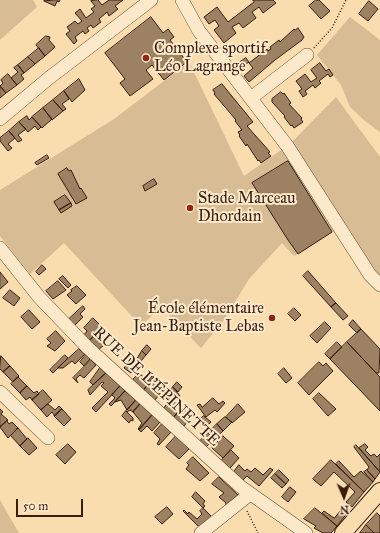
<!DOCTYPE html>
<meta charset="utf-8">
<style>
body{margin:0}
#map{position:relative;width:380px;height:533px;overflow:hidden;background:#f9ddae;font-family:"IM FELL Great Primer",serif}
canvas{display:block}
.north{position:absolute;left:324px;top:477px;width:40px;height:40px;-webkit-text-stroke:3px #fbe9ca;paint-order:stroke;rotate:178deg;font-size:11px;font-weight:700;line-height:16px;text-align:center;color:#381d11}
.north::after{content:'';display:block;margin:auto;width:14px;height:18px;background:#381d11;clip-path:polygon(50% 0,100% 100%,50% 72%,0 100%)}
.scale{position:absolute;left:16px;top:499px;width:67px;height:18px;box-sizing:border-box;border:2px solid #381d11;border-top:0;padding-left:5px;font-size:12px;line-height:14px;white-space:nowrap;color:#381d11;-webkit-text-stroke:3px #fbe9ca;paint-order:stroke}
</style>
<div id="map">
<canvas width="380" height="533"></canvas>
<div class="north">N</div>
<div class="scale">50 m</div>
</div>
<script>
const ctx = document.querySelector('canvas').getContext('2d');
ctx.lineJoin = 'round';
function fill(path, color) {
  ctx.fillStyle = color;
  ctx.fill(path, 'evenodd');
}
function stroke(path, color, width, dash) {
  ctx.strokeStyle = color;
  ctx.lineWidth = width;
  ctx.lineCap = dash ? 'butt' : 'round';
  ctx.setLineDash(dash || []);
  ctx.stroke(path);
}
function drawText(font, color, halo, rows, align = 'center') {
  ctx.font = font + ' "IM FELL Great Primer",serif';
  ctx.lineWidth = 4;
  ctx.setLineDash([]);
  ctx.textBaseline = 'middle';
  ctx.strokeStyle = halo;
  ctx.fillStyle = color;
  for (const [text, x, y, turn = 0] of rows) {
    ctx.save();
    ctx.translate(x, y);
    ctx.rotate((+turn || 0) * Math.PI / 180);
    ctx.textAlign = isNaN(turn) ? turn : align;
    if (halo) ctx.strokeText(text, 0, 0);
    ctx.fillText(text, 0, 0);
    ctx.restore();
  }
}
const green = new Path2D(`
 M0 0H33L37 7 0 40Z
 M350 17 380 40V132L365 121 350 107 341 85 317 55Z
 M189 62 244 176 291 143 336 97 380 157V276L373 269 344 225 294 256 282 243 249 279 224 320 201 348 161 307 141 326 64 243 30 274 0 236V190L114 119Z
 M0 500 19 533H0Z`);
const building = new Path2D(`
 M60 0 59 2 57 1 55 6 44 1Z
 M98 0 102 5 109 0H123L115 6 118 9 109 16 107 12 99 19 101 22 93 28 91 25 87 28 89 31 85 34 83 31 75 37 77 41 74 44 66 34 70 31 67 27 75 21 78 24 82 21 75 13 80 9 86 18 94 12 91 9 95 6 91 1Z
 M253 0H273L276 3 263 13 259 7 252 12 256 18 243 28 239 23 232 27 236 33 224 43 214 30 219 26 215 20 209 24 204 17 217 7 228 22 254 2Z
 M316 0H319L330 11 321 19 309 6Z
 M369 1 378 9 368 21 359 14Z
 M151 17 163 33 168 29 174 37 170 40 187 62 164 80 152 65 146 70 153 79 130 96 120 83 125 79 105 53Z
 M298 28 304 37 302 40 275 60 249 82 244 76 253 68 249 63 267 49 268 51 271 49 270 47 279 40 280 42 294 29 295 30Z
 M46 36 50 37 49 40 55 47 45 56 36 45Z
 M39 48 45 56 35 64 28 57Z
 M28 57 35 64 24 73 18 65Z
 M246 58 249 62 239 69 236 65Z
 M320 63 326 71 329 69 333 75 330 77 328 74 319 81 321 83 315 88 313 85 305 91 307 94 303 97 299 91 302 89 296 81 305 74 311 82 317 78 311 70Z
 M18 65 24 73 21 75 24 79 17 85 11 78 18 72 14 68Z
 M8 74 17 85 6 93 0 86 3 83 1 80Z
 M79 79 85 90 72 102 64 91Z
 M222 84 253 122 247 126 270 152 268 153 271 156 261 163 259 160 258 161 247 144 246 146 239 136 240 135 238 132 242 130 235 121 236 120 214 94 215 93 213 90Z
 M0 86 6 93 0 98Z
 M64 91 69 99 62 104 66 109 63 111 53 100Z
 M281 92 283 94 284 93 291 103 289 104 302 118 301 119 303 122 294 128 292 125 291 126 284 117 285 116 272 102V99Z
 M53 100 63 111 52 120 43 108Z
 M43 108 52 119 42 128 32 117Z
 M27 116 29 120 32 117 41 127 38 130 35 126 28 132 19 122Z
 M19 122 26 129 18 135 22 140 18 142 9 131Z
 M9 131 15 138 8 144 12 148 8 151 0 141V138Z
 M47 155 49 158 37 165 35 163Z
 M288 161 332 232 298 254 288 240 252 183Z
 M67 168 69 171 71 170 80 189 81 188 87 198 76 204 58 174Z
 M154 179 157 184 145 191 143 186Z
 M65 195 71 203 59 210 54 202Z
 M71 203 72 206 61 213 59 210Z
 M42 265 46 269 39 275 36 272Z
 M308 271 336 303 331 307 303 276Z
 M0 272 8 282 0 289Z
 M63 276 71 285 68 288 59 279Z
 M58 281 66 290 53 299 46 291Z
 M77 286 86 295 76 304 67 295 72 291 71 290Z
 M10 290 20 298 14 306 3 298Z
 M336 303 348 316 343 320 331 307Z
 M83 306 85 309 80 314 83 317 75 325 69 319Z
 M294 308 301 315 295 321 288 314Z
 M29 310 40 322 32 329 21 317Z
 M93 318 103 328 89 341 84 335 87 331 84 328Z
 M353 320 361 329 357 333 349 325Z
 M325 322 331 328 317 343 310 336Z
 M101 329 104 332 98 339 104 345 98 350 89 341Z
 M361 329 380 349 379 373H376L347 342Z
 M56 331 65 341 55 351 47 346 51 343 47 339Z
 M337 342 342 347 330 359 325 354Z
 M347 342 380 377V411L330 359Z
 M147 345 151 349 146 355 142 351Z
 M79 349 85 354 75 364 72 361 63 368H58Z
 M142 351 146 355 131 373 124 368 131 358 135 361Z
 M65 355 68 358 53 373 50 370Z
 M86 355 90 359 84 366 80 362Z
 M1 356 10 366 3 372 0 369Z
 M91 360 96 365 84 378 80 375 76 379 78 383 73 378Z
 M319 362 323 366 326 363 333 371 309 395 298 383Z
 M10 366 19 376 13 382 3 372Z
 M100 368 106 373 93 385 90 382Z
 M284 368 292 378 286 383 278 374Z
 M106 373 120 386 96 412 92 408 108 392 101 386 104 383 102 382 90 395 88 390Z
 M139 373 148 381 152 376 154 377 143 391 132 381Z
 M18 377 27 386 20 393 11 384Z
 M151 381 162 391 166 386 171 390 164 399 159 395 154 401 143 391Z
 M177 382 182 387 178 392 173 387Z
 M27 386 34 393 37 391 39 394 32 400 30 397 26 400 20 393Z
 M120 386 125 391 111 406 109 404 115 398 112 395Z
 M173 387 180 396 174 402 182 408 173 418 163 409 169 401 165 397Z
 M43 390 52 400 41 410 32 400Z
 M125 391 136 400 127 410 121 400 115 402Z
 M319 393 336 409 328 416 313 399Z
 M213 398 219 404 223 401 225 403 217 412 215 410 206 417 197 405 200 404 202 407Z
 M136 400 140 404 133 412 130 410 127 412 126 411Z
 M48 404 55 410 59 406 62 409 55 416 52 412 47 417 41 410Z
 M140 404 152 415 139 430 138 429 142 423 133 412Z
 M238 404 245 412 232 423 226 417Z
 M182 408 188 413 186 415 190 419 183 427 173 418Z
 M0 409 3 412 1 414 8 420 0 427Z
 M62 409 71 419 64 426 54 416Z
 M126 411 133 418V421L131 420 129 423 122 416Z
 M152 415 160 422 152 431 147 426 141 432 139 430Z
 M204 416 211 422 206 427 200 419Z
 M225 417 232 422 223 431 217 424Z
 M7 421 9 424 12 422 18 428 8 438 0 427Z
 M162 424 171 432 159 445 157 444 160 439 154 433Z
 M217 424 223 431 214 439 208 433Z
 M18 428 27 439 20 446 11 436Z
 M208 433 214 439 206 447 199 442Z
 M176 436 189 449 179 459 166 447Z
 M223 436 234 446 223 458 212 448Z
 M28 438 37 448 29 455 20 446Z
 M68 444 76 452 65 464 56 455Z
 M365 444 368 447 365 450 371 456 374 454 377 457 380 454V472L359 448Z
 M356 445 380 472 375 479 367 470 369 467 354 447Z
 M231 450 239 458 230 468 221 461Z
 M193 457 209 473 200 481 186 469 189 465 187 463Z
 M331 460 364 492 352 507 346 502 355 492 334 472 321 486 313 479Z
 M339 461 354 477 361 471 373 482 364 492 336 464Z
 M239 465 245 471 247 469 251 472 255 468 263 475 270 468 273 470 259 486 247 476 243 480 234 472Z
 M279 470 289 480 286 484 275 474Z
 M367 470 375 479 373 482 364 472Z
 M275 474 286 484 282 488 271 478Z
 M219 477 238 495 226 505V503L219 497 224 493 212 484Z
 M290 487 296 492 288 502 282 497Z
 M196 492 205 501 203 504 205 506 203 508 192 497Z
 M167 507 173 514 162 524 155 517Z
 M203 508 212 517 199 527 183 511 184 510 188 514 189 512 197 519 202 514 200 511Z
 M315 508 337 526 331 533H323L314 528 316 526 304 519Z
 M343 508 348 512 337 526 322 513 324 511 334 518Z
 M377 513 380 516V533H374L366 525Z
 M366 525 374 533H360Z`);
const path = new Path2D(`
 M314 48 332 28 346 0
 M247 511 258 533`);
const minor = new Path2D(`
 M182 0 199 31 288 147 370 275 380 285
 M251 98 307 55
 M0 119 49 78 151 0
 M0 248 39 297 87 347 241 487 306 533
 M0 392 48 438
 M201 533 250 494`);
const major = new Path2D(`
 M343 533 380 491`);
const markers = [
 [146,58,4,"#8f2418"],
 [190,208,4,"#8f2418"],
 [272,318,4,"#8f2418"]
];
const poiNames = [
 ["Complexe sportif",154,49],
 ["Léo Lagrange",154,67],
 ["Stade Marceau",198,199],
 ["Dhordain",198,217],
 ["École élémentaire",264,309,"right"],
 ["Jean-Baptiste Lebas",264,327,"right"]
];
const streetNames = [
 ["RUE DE L'ÉPINETTE",156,387,43]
];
fill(green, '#d8bc93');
fill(building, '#9c8163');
stroke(building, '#381d11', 1);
stroke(minor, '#684d38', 14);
stroke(major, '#381d11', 18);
stroke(path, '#381d11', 1.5, [1, 2]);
stroke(minor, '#fbe9ca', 13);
stroke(major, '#f9ddae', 16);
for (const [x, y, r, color] of markers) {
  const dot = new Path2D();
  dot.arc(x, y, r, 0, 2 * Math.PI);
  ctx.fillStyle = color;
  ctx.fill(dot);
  stroke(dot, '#fbe9ca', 1.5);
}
drawText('16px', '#381d11', '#fbe9ca', poiNames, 'left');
drawText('16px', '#381d11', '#fbe9ca', streetNames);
</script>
